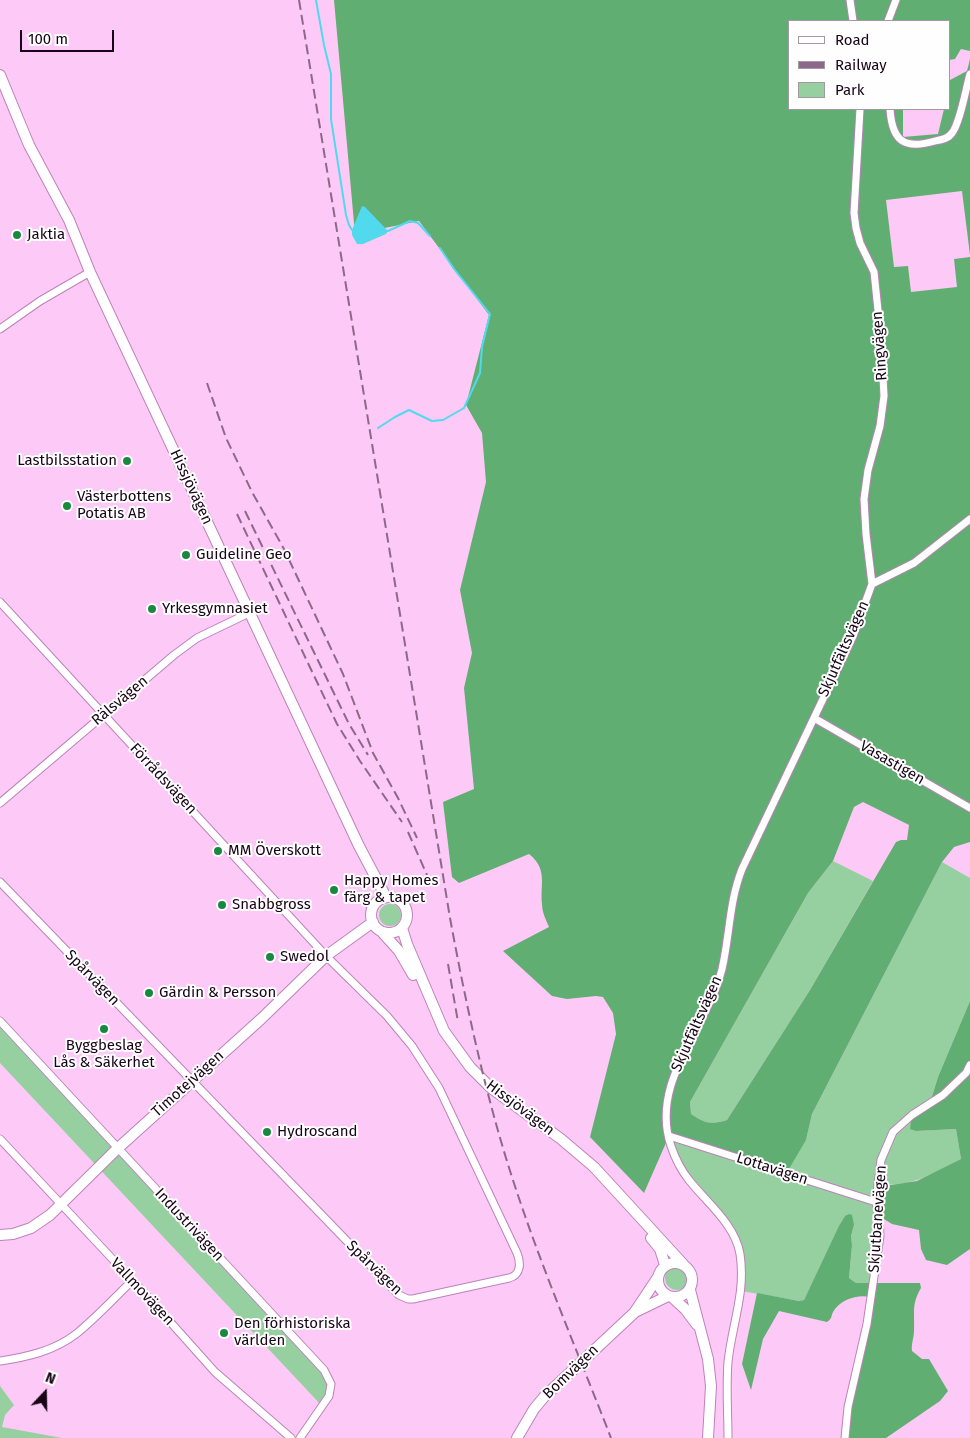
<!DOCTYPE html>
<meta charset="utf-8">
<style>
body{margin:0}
#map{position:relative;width:970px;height:1438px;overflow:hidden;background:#fdcaf8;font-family:"Fira Sans",sans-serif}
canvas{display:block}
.legend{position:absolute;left:788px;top:20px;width:162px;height:90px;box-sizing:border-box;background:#fefefe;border:1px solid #a29aa2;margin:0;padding:6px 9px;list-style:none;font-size:15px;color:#180417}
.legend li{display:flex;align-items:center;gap:10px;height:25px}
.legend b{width:25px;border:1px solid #a29aa2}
.north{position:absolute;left:20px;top:1368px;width:50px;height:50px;-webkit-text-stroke:4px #fefefe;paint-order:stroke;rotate:21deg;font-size:14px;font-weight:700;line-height:20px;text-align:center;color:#180417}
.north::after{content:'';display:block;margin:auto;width:18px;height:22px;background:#180417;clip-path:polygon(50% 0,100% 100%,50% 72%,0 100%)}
.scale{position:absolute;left:20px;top:30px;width:94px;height:22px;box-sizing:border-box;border:2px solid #180417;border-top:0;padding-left:6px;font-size:15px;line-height:18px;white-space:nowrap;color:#180417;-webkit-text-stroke:4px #fefefe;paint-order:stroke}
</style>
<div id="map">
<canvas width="970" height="1438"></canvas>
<ul class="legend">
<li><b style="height:6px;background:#fff"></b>Road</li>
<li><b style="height:6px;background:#8c6889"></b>Railway</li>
<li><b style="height:14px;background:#96d0a0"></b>Park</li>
</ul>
<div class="north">N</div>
<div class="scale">100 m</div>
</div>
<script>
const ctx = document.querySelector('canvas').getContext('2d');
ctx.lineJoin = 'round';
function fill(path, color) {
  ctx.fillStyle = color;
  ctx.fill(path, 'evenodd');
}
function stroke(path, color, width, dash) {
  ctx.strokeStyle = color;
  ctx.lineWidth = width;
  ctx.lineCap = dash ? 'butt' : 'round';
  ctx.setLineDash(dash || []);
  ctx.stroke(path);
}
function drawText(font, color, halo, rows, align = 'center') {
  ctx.font = font + ' "Fira Sans",sans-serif';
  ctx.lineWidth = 4;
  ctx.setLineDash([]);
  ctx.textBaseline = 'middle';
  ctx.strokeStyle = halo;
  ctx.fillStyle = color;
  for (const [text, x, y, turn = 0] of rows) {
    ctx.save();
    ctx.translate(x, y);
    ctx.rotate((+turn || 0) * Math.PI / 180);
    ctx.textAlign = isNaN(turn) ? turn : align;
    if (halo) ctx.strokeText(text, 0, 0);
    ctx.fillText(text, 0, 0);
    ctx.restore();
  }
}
const green = new Path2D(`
 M833 861 873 881 810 990 727 1120C711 1125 704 1123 691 1114L690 1102 808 893Z
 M942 862 970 878V1001L938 1077 930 1103 916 1131 956 1129 961 1159C934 1173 913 1187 881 1184L880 1236 870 1284 856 1283 849 1278 852 1245 851 1236 854 1225 845 1216 804 1300 800 1301 741 1291 743 1273 734 1235 689 1179 669 1136 806 1140 812 1114Z
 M379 915a11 11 0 1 1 22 0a11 11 0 1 1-22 0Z
 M0 1021 324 1370 331 1384 322 1406 0 1063Z
 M665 1278a12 12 0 1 1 24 0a12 12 0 1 1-24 0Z
 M0 1386 14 1405 5 1415 2 1427 62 1438H0Z`);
const forest = new Path2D(`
 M334 0H970V51L961 49 955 59 949 60V21H789V109H903V137L938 134 944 109H949L950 80 967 71 970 59V255L962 191 886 200 894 267 908 266 911 292 957 287 954 259 970 257V842L954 847 942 862 812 1114 806 1140 786 1174 669 1136 644 1193 590 1137 616 1034 613 1013 603 997 596 996 567 999 552 996 503 951 549 927C546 920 542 912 542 904 540 884 548 869 529 854L459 883 452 877 443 802 474 789 464 688 472 653 460 590 486 482 482 433 466 405 489 315 419 221 355 234ZM863 802 909 825 907 840H901L896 842 810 990 727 1120C711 1125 704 1123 691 1114L690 1102 808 893 833 861 854 807Z
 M970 1001V1249L947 1265 926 1260 921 1249 919 1230 892 1224 879 1216 878 1184 891 1185 917 1181 961 1159 956 1129 916 1131 910 1129 912 1115 930 1103 938 1077Z
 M849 1214 852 1215 854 1225 851 1236 852 1245 849 1278 856 1283H920L921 1288C911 1305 915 1313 914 1331 914 1338 911 1344 912 1351L922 1359H929L948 1391 940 1401 886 1438H845L871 1297C858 1294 840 1299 833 1312 831 1316 832 1319 827 1322L779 1311 763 1339 751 1390 742 1364 757 1293 799 1301 804 1300 839 1226 845 1216Z`);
const water = new Path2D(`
 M362 206 365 207 388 231 386 234 363 244H357L352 235V230Z`);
const stream = new Path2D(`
 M316 0 324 45 331 74V119L346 215 349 225 352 230
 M388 231 410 221 418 223 430 236
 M378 428 395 417 409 410 432 421 443 420 464 408 480 373 482 347 490 314 454 269 440 248`);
const street = new Path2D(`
 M850 0 853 21
 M888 21 896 0
 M860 109 854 213 856 228 860 243 874 272 881 339 884 396 880 426 868 470 864 499 866 534 872 584
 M890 109C892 141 904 150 935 141 941 140 948 139 952 133 960 123 966 88 970 74
 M0 329 40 301 90 272
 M0 602 326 956 387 1016 412 1046 439 1088 517 1253C521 1263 521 1275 509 1278L413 1299H408L399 1295 0 882
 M814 718 970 808
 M0 803 174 655 197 638 249 613
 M0 1021 324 1370 331 1384 329 1396 300 1438
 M669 1136 876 1202
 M0 1139 148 1297 215 1372 291 1438
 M0 1361C27 1357 54 1351 76 1334 96 1318 114 1298 132 1281
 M728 1438C728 1413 726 1387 728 1362 732 1324 746 1293 740 1254 735 1224 706 1202 689 1180 681 1170 675 1158 671 1146 649 1082 707 1028 722 969 730 934 729 902 742 869L853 636 872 584 914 563 970 519
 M845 1438 848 1407 867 1324 880 1236 879 1216 876 1202 881 1160 893 1132 912 1115 943 1095 966 1073 970 1065`);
const secondary = new Path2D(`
 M0 75 29 145 69 220 90 272 359 846 386 897
 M371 915a18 18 0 1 1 36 0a18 18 0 1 1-36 0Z
 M402 928 407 944 444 1031 470 1067 491 1088 561 1139 594 1167 683 1264
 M381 931 399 951 413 975
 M0 1235 13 1234 31 1228 50 1215 117 1149 261 1019 326 956 373 922
 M651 1238 660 1249 665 1265
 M658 1280a17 17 0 1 1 34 0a17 17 0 1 1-34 0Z
 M690 1290 708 1359 711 1386 708 1438
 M672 1297 685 1309 697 1325
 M635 1312 668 1296
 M517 1438 534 1409 544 1397 634 1313 658 1277`);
const rail = new Path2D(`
 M299 0 450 918C465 999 482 1079 506 1158 535 1253 575 1345 611 1438
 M207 383 226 438 252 492 284 549 343 674 373 753 398 798 417 838
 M245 511 349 724 368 755
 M237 514 337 724 360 761 402 822
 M408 832 427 875
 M448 964 458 1022`);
const markers = [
 [17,235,5,"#198840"],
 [127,461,5,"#198840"],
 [67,506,5,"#198840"],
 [186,555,5,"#198840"],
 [152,609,5,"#198840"],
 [218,851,5,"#198840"],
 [334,890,5,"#198840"],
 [222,905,5,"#198840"],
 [270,957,5,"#198840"],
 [149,993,5,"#198840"],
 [104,1029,5,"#198840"],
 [267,1132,5,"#198840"],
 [224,1333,5,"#198840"]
];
const poiNames = [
 ["Jaktia",27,235],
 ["Lastbilsstation",117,461,"right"],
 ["Västerbottens",77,497],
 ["Potatis AB",77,514],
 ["Guideline Geo",196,555],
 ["Yrkesgymnasiet",162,609],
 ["MM Överskott",228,851],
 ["Happy Homes",344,881],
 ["färg & tapet",344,898],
 ["Snabbgross",232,905],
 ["Swedol",280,957],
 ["Gärdin & Persson",159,993],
 ["Byggbeslag",104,1046,"center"],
 ["Lås & Säkerhet",104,1063,"center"],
 ["Hydroscand",277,1132],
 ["Den förhistoriska",234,1324],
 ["världen",234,1341]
];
const streetNames = [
 ["Ringvägen",880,346,-94],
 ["Hissjövägen",191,487,65],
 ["Skjutfältsvägen",844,649,-66],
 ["Rälsvägen",120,701,-40],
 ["Vasastigen",892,763,30],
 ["Förrådsvägen",163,779,47],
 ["Spårvägen",92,978,46],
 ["Skjutfältsvägen",697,1024,-66],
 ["Timotejvägen",188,1084,-42],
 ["Hissjövägen",520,1108,37],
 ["Lottavägen",772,1169,18],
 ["Skjutbanevägen",878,1219,-86],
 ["Industrivägen",189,1225,47],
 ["Spårvägen",374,1268,44],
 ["Vallmovägen",142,1292,47],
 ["Bomvägen",571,1372,-44]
];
fill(green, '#96d0a0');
fill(forest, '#60ae71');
fill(water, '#51d9ee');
stroke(stream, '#51d9ee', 2);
stroke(street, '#bd82b9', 9);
stroke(secondary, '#bd82b9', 12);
stroke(street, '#fff', 7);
stroke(secondary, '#fff', 10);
stroke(rail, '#8c6889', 2, [10, 5]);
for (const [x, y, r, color] of markers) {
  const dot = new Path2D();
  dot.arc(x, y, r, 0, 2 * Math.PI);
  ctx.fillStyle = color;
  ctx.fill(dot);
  stroke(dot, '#fefefe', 2);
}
drawText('15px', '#180417', '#fefefe', poiNames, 'left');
drawText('15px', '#180417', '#fefefe', streetNames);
</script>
